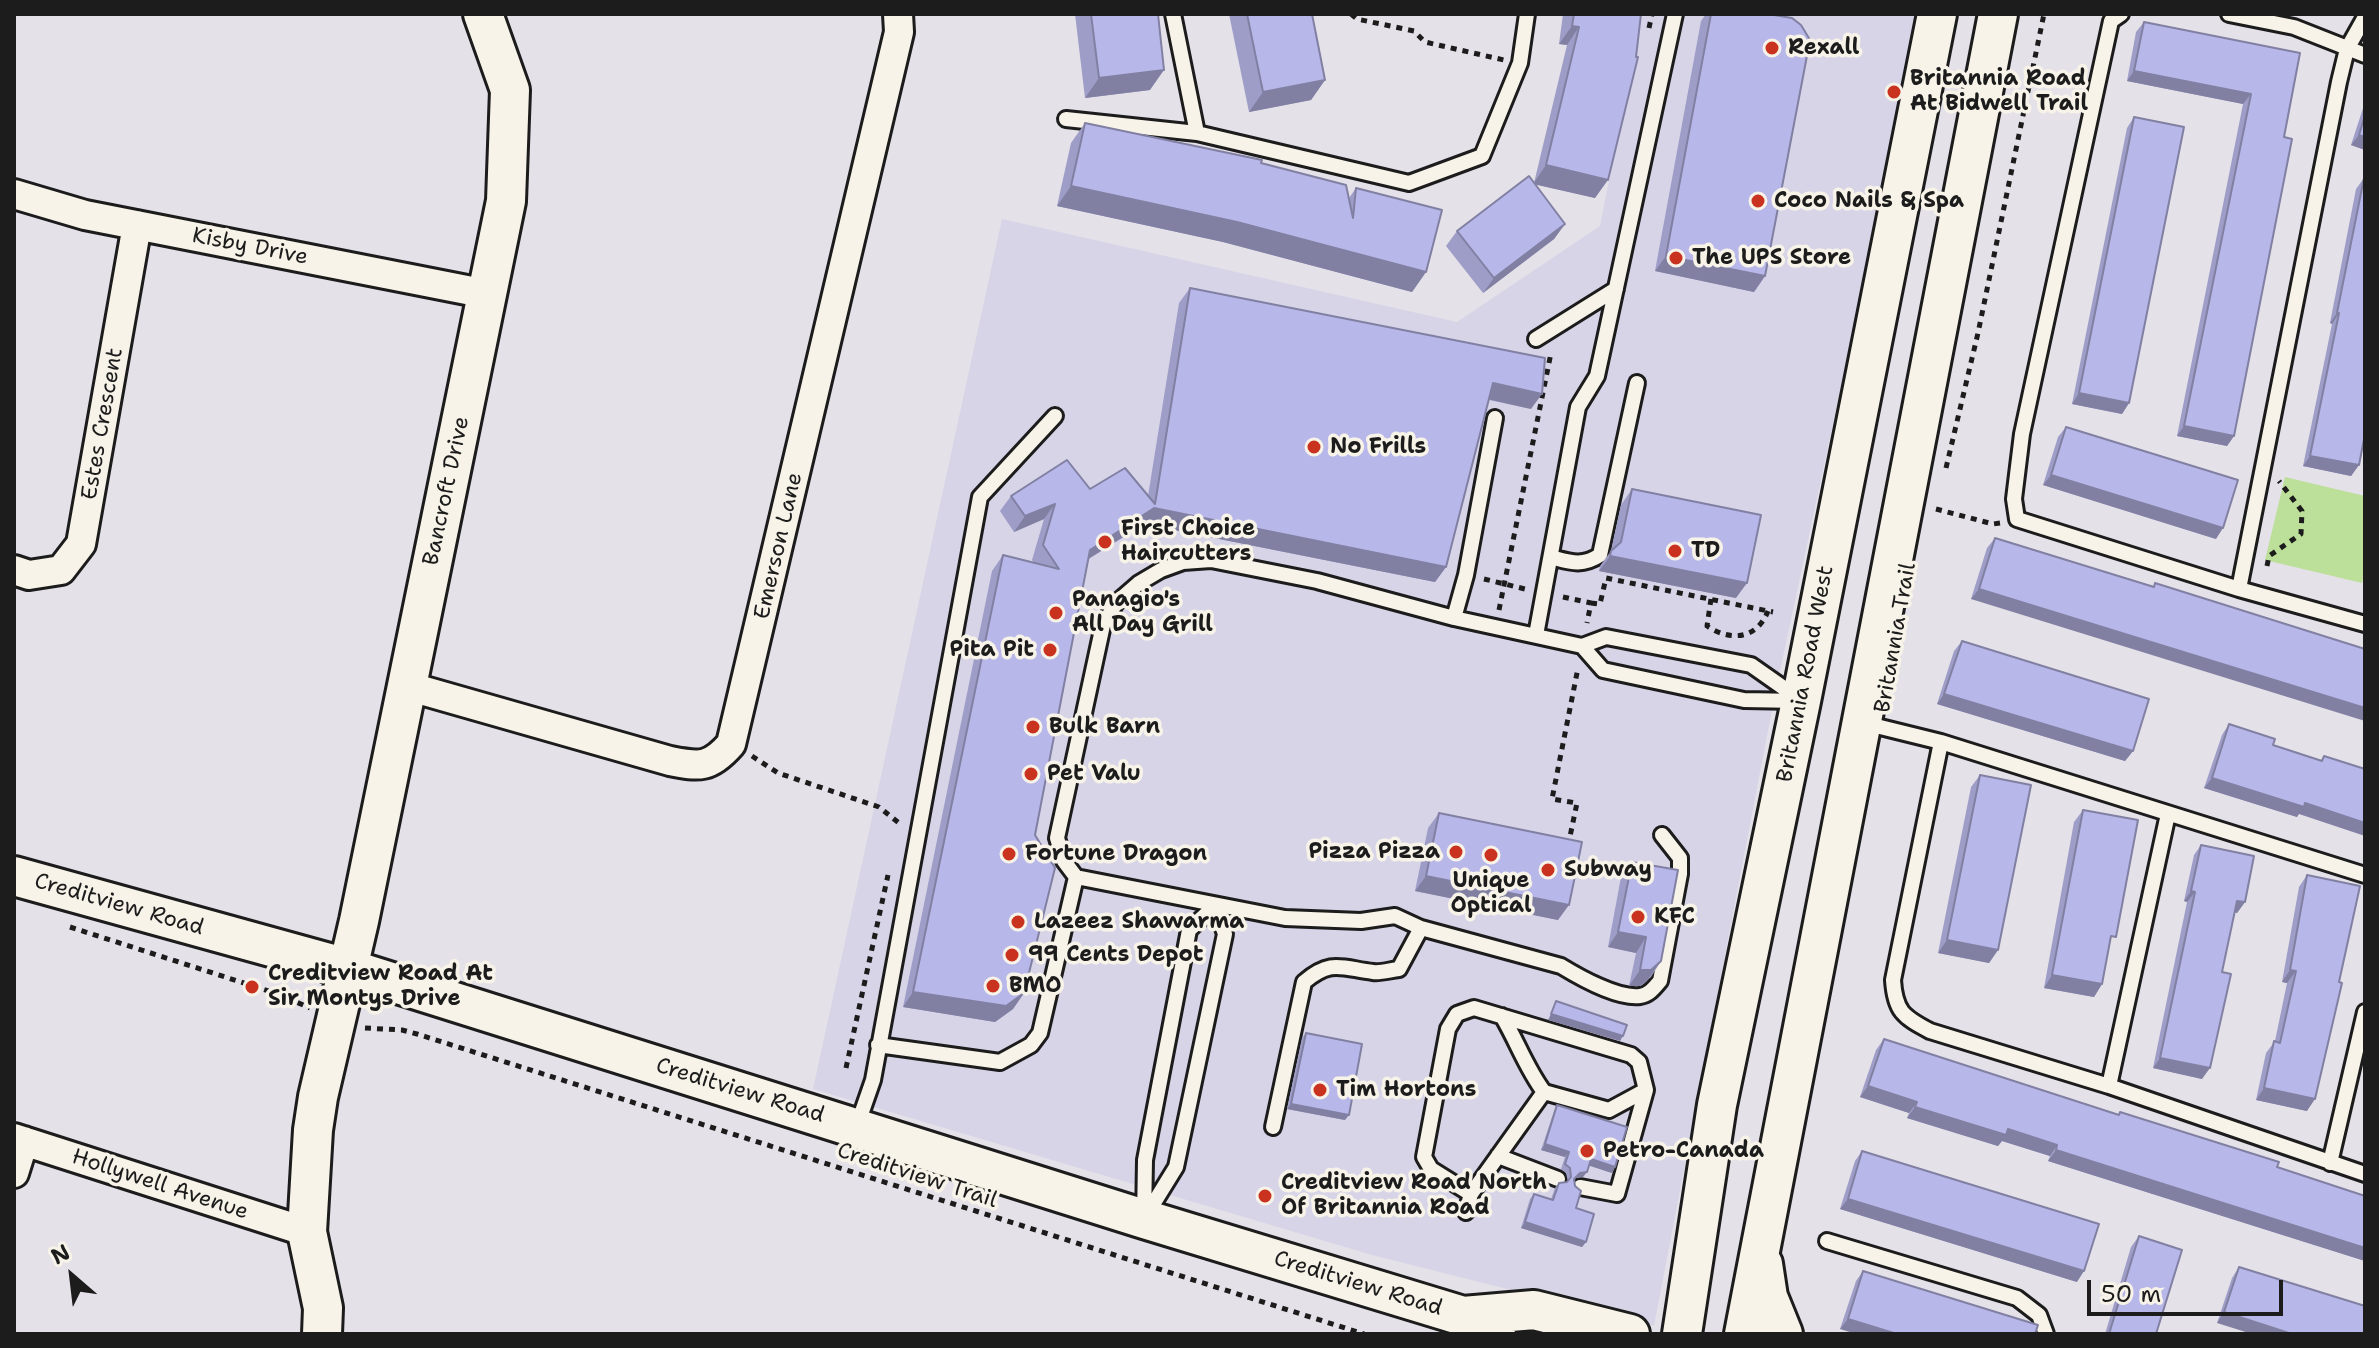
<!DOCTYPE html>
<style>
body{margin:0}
#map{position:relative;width:2379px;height:1348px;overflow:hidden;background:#e4e1e8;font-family:"Shantell Sans",sans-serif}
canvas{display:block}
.frame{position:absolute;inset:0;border:16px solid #1c1c1c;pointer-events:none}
.north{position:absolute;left:32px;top:1236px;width:80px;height:80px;-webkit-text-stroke:6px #f7f3e8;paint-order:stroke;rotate:332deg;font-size:22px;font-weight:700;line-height:32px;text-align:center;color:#1c1c1c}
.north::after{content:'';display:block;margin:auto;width:28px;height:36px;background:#1c1c1c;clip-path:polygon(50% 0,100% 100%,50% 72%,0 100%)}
.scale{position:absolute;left:2087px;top:1280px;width:196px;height:36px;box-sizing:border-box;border:4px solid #1c1c1c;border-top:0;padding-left:10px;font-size:24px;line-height:28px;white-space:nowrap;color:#1c1c1c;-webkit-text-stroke:6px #f7f3e8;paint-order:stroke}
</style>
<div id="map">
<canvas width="2379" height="1348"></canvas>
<div class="frame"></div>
<div class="north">N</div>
<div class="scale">50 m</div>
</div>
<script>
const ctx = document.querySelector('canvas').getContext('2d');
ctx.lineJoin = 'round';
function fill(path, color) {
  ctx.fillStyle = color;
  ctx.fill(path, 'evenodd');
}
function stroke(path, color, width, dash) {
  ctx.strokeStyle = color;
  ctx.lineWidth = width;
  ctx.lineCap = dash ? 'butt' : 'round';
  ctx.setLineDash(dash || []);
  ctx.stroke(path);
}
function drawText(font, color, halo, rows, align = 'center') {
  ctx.font = font + ' "Shantell Sans",sans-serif';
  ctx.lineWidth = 7;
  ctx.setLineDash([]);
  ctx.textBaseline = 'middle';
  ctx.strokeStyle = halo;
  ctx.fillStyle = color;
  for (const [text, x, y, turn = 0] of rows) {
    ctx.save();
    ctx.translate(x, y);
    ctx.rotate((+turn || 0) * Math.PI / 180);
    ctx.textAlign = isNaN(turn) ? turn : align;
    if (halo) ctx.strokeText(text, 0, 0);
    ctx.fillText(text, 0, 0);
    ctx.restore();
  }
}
const built = new Path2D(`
 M1642 14H1921L1775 694 1654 1326 1372 1255 813 1089 1002 219 1457 322 1600 226Z`);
const green = new Path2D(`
 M2285 477 2365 496V570L2362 583 2265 560Z`);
const path = new Path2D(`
 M1351 14 1357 19 1414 31 1425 42 1504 60
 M1649 28 1652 14
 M1946 468 1978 333 2044 14
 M1936 509 1993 524 2000 523
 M2267 566 2269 556 2301 534 2302 511 2279 481
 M1484 579 1525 589
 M1563 597 1591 603 1587 623
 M1711 599 1707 626C1731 642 1757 639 1768 611
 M1591 603 1600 604 1606 578 1773 612
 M1499 610 1551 353
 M752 756 778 773 879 807 899 823 898 826
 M1568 846 1577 803 1552 799 1578 668
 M70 927 278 994 310 1008
 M365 1028 402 1030 417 1034 1364 1334
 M846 1068 888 875`);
const lane = new Path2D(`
 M1173 14 1197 133
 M2121 14 2111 21 2022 434 2014 499 2017 519 2239 589 2365 624
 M2229 14 2294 27 2365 55
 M1066 119 1197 133 1409 183 1482 156 1520 63 1527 14
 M1536 339 1616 289
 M1551 557C1570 562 1582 567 1600 555L1637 383
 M2239 589 2339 82 2347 49 2365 17
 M1454 618 1466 575 1495 418
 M1536 635 1578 407 1597 376 1675 14
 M1582 646 1603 670 1744 700 1799 701
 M1864 723 1941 742 2365 875
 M1941 742 1893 980C1895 1011 1903 1017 1930 1031L2109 1086 2365 1174
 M1662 835 1680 858V874L1660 981C1654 988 1649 995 1640 996 1618 999 1579 977 1561 966L1421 928 1395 916 1361 921 1285 918 1076 877 1064 861 1057 838 1103 625 1116 603 1139 583 1161 570 1183 562 1211 560 1317 581 1454 618 1582 646 1606 637 1751 665 1798 698
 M1215 906 1225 934 1176 1167 1144 1219 1145 1160 1189 930Z
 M1502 1016C1517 1041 1526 1068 1544 1092
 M878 1045 1000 1062 1031 1045 1040 1033 1076 877
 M2109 1086 2168 814
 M857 1126 873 1080 980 497 1055 416
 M1273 1127 1304 982C1331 959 1341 968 1373 972 1381 973 1390 970 1399 969L1421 928
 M1498 1156 1558 1179
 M2330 1163 2365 1012
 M1471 1194 1431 1169 1424 1157 1448 1029 1457 1014 1474 1008 1631 1055 1639 1062 1646 1090 1617 1194 1580 1187
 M1466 1212 1471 1194 1544 1092 1609 1110 1646 1090
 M1827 1241 2017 1298 2039 1315 2046 1334`);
const street = new Path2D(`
 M14 194 85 215 487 294
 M14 570 29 575 61 570 81 544 137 225
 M407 686 670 761C700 767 710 768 731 744L899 32 898 14
 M14 1138 307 1232
 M14 1173 24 1141`);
const secondary = new Path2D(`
 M14 876 347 968 1144 1219 1463 1316 1496 1334
 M1763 1264 1768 1297 1783 1334
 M1463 1316 1534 1310 1630 1334
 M322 1334 323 1308 307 1232 313 1130 318 1097 359 921 506 201 510 90 483 14
 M1682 1334 1717 1105 1801 701 1937 14
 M1744 1334 1998 14`);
const wall = new Path2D(`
 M1075 14H1158L1150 90 1085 98Z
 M1229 14H1312L1325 80 1311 100 1249 112Z
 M1563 14H1641L1595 198 1535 184 1565 224 1554 239 1483 293 1446 246 1457 231 1534 183 1567 45 1559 44Z
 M1706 14H1768L1765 276 1754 292 1655 271 1701 21Z
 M2144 22 2300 53 2284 137 2234 436 2227 446 2177 436 2243 104 2127 81 2136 32Z
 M2365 102V150L2351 145Z
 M2134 117 2129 403 2122 414 2072 404 2127 128Z
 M1085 123 1349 198 1356 188 1426 272 1412 292 1223 242 1057 206 1071 143Z
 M2364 178 2359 465 2351 476 2303 466 2332 324 2330 323 2356 189Z
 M1190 288 1531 409 1489 400 1446 567 1435 582 1144 524 1088 559 1035 835 1024 993 1013 1009 995 1022 903 1007 992 571 1003 555 1034 563 1032 560 1044 519 1014 532 1000 511 1011 496 1090 489 1148 496 1179 303Z
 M2066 427 2216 539 2043 485 2058 437Z
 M1632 489 1736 598 1599 571 1600 566 1611 551 1621 505Z
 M1995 538 2153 587 2155 583 2365 649 1971 599 1987 548Z
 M1962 641 2133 751 2125 761 1937 704 1954 651Z
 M2229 724 2273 745 2321 760 2324 756 2297 817 2204 788 2222 735Z
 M1980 775 1998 950 1989 963 1938 953 1971 787Z
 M2083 810 2102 984 2094 997 2044 988 2074 822Z
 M1439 813 1558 920 1415 891 1428 828Z
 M2201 845 2245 902 2237 913 2235 912 2222 972 2202 1079 2153 1068 2187 902 2184 901 2194 855Z
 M1632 862 1661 961 1651 977 1640 986H1629L1636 953 1608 947 1621 877Z
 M2307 875V1111L2256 1100 2266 1053 2275 1041 2287 983 2282 982 2299 887Z
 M1306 1033 1345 1120 1287 1109 1302 1038Z
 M1884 1039 2118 1115 2120 1112 2277 1167 2365 1196V1261L2048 1161 2050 1156 2002 1141 1998 1146 1907 1118 1909 1113 1860 1097 1876 1050Z
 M1557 1105 1615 1167 1612 1173 1589 1165 1583 1177 1576 1178 1574 1180 1576 1208 1586 1242 1582 1247 1521 1228 1530 1199 1534 1194 1551 1199 1555 1188 1559 1183 1568 1182 1566 1173 1561 1169 1565 1157 1541 1150 1554 1111Z
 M1862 1151 2077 1282 1840 1209 1855 1161Z
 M2139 1236 2156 1334H2105L2131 1247Z
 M2239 1267 2365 1306 2217 1323 2232 1278Z
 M1863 1271 2038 1325 1840 1329 1856 1281Z`);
const shadedWall = new Path2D(`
 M1572 26 1579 27 1567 45 1559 44Z
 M1164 70 1150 90 1085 98 1099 78Z
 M2134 71 2251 94 2243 104 2127 81Z
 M1325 80 1311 100 1249 112 1263 92Z
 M2359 135 2365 137V150L2351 145Z
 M1546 165 1608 180 1595 198 1533 184Z
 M1071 186 1237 222 1426 272 1412 292 1223 242 1057 206Z
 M1565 224 1554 239 1483 293 1494 278Z
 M1666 256 1765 276 1754 292 1655 271Z
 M2337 313H2339L2332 324 2330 323Z
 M1493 383 1542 394 1531 409 1483 398Z
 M2079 393 2129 403 2122 414 2072 404Z
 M2184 426 2234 436 2227 446 2177 436Z
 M2310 456 2359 465 2351 476 2303 466Z
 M2051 475 2223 528 2216 539 2043 485Z
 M1055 504 1044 519 1014 532 1025 516Z
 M1154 508 1446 567 1435 582 1144 524 1079 565 1090 550Z
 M1610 556 1747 583 1736 598 1599 571Z
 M1979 589 2365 708V721L1971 599Z
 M1944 694 2133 751 2125 761 1937 704Z
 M2212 778 2305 803 2365 823V836L2299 814 2297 817 2204 788Z
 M1426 876 1569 905 1558 920 1415 891Z
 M2191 891 2195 892 2187 902 2184 901Z
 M2237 901 2245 902 2237 913 2230 911Z
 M1618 932 1646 937 1636 953 1608 947Z
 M1947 940 1998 950 1989 963 1938 953Z
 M1661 961 1646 982 1640 986H1629L1640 970Z
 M2290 970 2296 971 2287 983 2282 982Z
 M2052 975 2102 984 2094 997 2044 988Z
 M913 992 1024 993 1013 1009 995 1022 903 1007Z
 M1551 1014 1623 1036 1620 1041 1548 1020Z
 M2160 1058 2210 1068 2202 1079 2153 1068Z
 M1868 1086 1917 1102 1909 1113 1860 1097Z
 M2264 1088 2315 1099 2307 1111 2256 1100Z
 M1291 1104 1349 1115 1345 1120 1287 1109Z
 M1915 1107 2008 1129 2057 1145 2050 1156 2002 1141 1998 1146 1907 1118Z
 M1545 1144 1569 1152 1565 1157 1541 1150Z
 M2056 1150 2365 1248V1261L2048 1161Z
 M1591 1159 1615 1167 1612 1173 1587 1165Z
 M1587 1172 1583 1177 1576 1178 1570 1184 1580 1173Z
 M1848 1199 2084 1271 2077 1282 1840 1209Z
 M1525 1222 1586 1242 1582 1247 1521 1228Z
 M2224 1312 2292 1334H2252L2217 1323Z
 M1848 1319 1897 1334H1856L1840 1329Z`);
const building = new Path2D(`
 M1091 14H1158L1164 70 1099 78Z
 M1247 14H1312L1325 80 1263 92Z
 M1574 14H1641L1636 57H1638L1608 180 1546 165 1579 27 1572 26Z
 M1711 14H1768L1792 18 1801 25 1810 40 1765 276 1666 256Z
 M2144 22 2300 53 2284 137 2292 139 2234 436 2184 426 2251 94 2134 71Z
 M2365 115V137L2359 135Z
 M2134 117 2184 127 2129 403 2079 393Z
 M1085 123 1262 160 1261 163 1346 185 1353 218 1356 188 1442 210 1426 272 1237 222 1071 186Z
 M1529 176 1565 224 1494 278 1457 231Z
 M2364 178 2365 179V434L2359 465 2310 456 2339 313H2337Z
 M1190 288 1545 358 1542 394 1493 383 1446 567 1154 508 1090 550 1035 835 1055 868 1024 993 1006 1006 913 992 1003 555 1059 569 1043 545 1055 504 1025 516 1011 496 1067 460 1090 489 1125 468 1155 504Z
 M2066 427 2238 480 2223 528 2051 475Z
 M1632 489 1761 515 1747 583 1610 556 1611 551 1621 542Z
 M1995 538 2154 587 2155 583 2365 649V708L1979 589Z
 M1962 641 2149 699 2133 751 1944 694Z
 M2229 724 2275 739 2273 745 2322 761 2324 756 2365 769V823L2305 803 2304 807 2212 778Z
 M1980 775 2031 785 1998 950 1947 940Z
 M2083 810 2138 820 2116 937 2111 936 2102 984 2052 975Z
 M1439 813 1582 842 1569 905 1426 876Z
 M2201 845 2254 856 2245 902 2237 901 2222 972 2231 974 2210 1068 2160 1058 2195 892 2191 891Z
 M1632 862 1678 870 1661 961 1651 970H1640L1646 937 1618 932Z
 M2307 875 2360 886 2339 982 2342 983 2315 1099 2264 1088 2274 1041 2280 1043 2296 971 2290 970Z
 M1556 1001 1627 1025 1623 1036 1551 1014Z
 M1306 1033 1362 1044 1349 1115 1291 1104Z
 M1884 1039 2119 1115 2120 1112 2279 1162 2277 1167 2365 1196V1248L2056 1150 2057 1145 2008 1129 2006 1135 1915 1107 1917 1102 1868 1086Z
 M1557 1105 1627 1127 1615 1167 1591 1159 1587 1172 1580 1173 1574 1179 1575 1186 1581 1191 1576 1208 1594 1214 1586 1242 1525 1222 1534 1194 1553 1200 1559 1183 1567 1182 1571 1177 1570 1168 1565 1164 1569 1152 1545 1144Z
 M1862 1151 2099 1224 2084 1271 1848 1199Z
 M2139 1236 2182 1250 2156 1334H2109Z
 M2239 1267 2365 1306V1334H2292L2224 1312Z
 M1863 1271 2038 1325 2035 1334H1897L1848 1319Z`);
const markers = [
 [1772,48,8,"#c8321e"],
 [1894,92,8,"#c8321e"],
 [1758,201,8,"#c8321e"],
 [1676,258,8,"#c8321e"],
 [1314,447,8,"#c8321e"],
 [1105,542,8,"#c8321e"],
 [1675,551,8,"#c8321e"],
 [1056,613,8,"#c8321e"],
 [1050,650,8,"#c8321e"],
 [1033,727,8,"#c8321e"],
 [1031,774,8,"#c8321e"],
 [1456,852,8,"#c8321e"],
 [1009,854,8,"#c8321e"],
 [1491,855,8,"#c8321e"],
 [1548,870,8,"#c8321e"],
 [1638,917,8,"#c8321e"],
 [1018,922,8,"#c8321e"],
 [1012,955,8,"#c8321e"],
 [993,986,8,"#c8321e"],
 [252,987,8,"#c8321e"],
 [1320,1090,8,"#c8321e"],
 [1587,1151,8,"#c8321e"],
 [1265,1196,8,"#c8321e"]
];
const poiNames = [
 ["Rexall",1788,48],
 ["Britannia Road",1910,79],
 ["At Bidwell Trail",1910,104],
 ["Coco Nails & Spa",1774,201],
 ["The UPS Store",1692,258],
 ["No Frills",1330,447],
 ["First Choice",1121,529],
 ["Haircutters",1121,554],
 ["TD",1691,551],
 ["Panagio's",1072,600],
 ["All Day Grill",1072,625],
 ["Pita Pit",1034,650,"right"],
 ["Bulk Barn",1049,727],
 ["Pet Valu",1047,774],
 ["Pizza Pizza",1440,852,"right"],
 ["Fortune Dragon",1025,854],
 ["Subway",1564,870],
 ["Unique",1491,881,"center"],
 ["Optical",1491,906,"center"],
 ["KFC",1654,917],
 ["Lazeez Shawarma",1034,922],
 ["99 Cents Depot",1028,955],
 ["Creditview Road At",268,974],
 ["Sir Montys Drive",268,999],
 ["BMO",1009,986],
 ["Tim Hortons",1336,1090],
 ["Petro-Canada",1603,1151],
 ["Creditview Road North",1281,1183],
 ["Of Britannia Road",1281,1208]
];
const streetNames = [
 ["Kisby Drive",250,247,11],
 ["Estes Crescent",103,424,-80],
 ["Bancroft Drive",447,491,-78],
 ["Emerson Lane",779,546,-77],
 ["Britannia Trail",1896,638,-80],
 ["Britannia Road West",1806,674,-79],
 ["Creditview Road",119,905,16],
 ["Creditview Road",740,1091,17],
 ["Creditview Trail",917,1176,18],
 ["Hollywell Avenue",160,1185,18],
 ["Creditview Road",1358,1284,17]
];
fill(built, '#d7d4e8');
fill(green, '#bcdf99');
stroke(lane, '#1c1c1c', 20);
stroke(street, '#1c1c1c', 34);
stroke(secondary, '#1c1c1c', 44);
stroke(path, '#1c1c1c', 5, [6, 6]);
stroke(lane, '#f7f3e8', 14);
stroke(street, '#f7f3e8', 28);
stroke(secondary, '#f7f3e8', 38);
fill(wall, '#9e9dc8');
fill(shadedWall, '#8180a3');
fill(building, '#b8b7e9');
stroke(building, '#8180a3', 2);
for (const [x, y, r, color] of markers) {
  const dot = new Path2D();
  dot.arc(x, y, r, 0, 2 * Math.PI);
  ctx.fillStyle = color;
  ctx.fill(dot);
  stroke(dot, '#f7f3e8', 3);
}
drawText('bold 22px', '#1c1c1c', '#f7f3e8', poiNames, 'left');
drawText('22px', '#1c1c1c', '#f7f3e8', streetNames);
</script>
